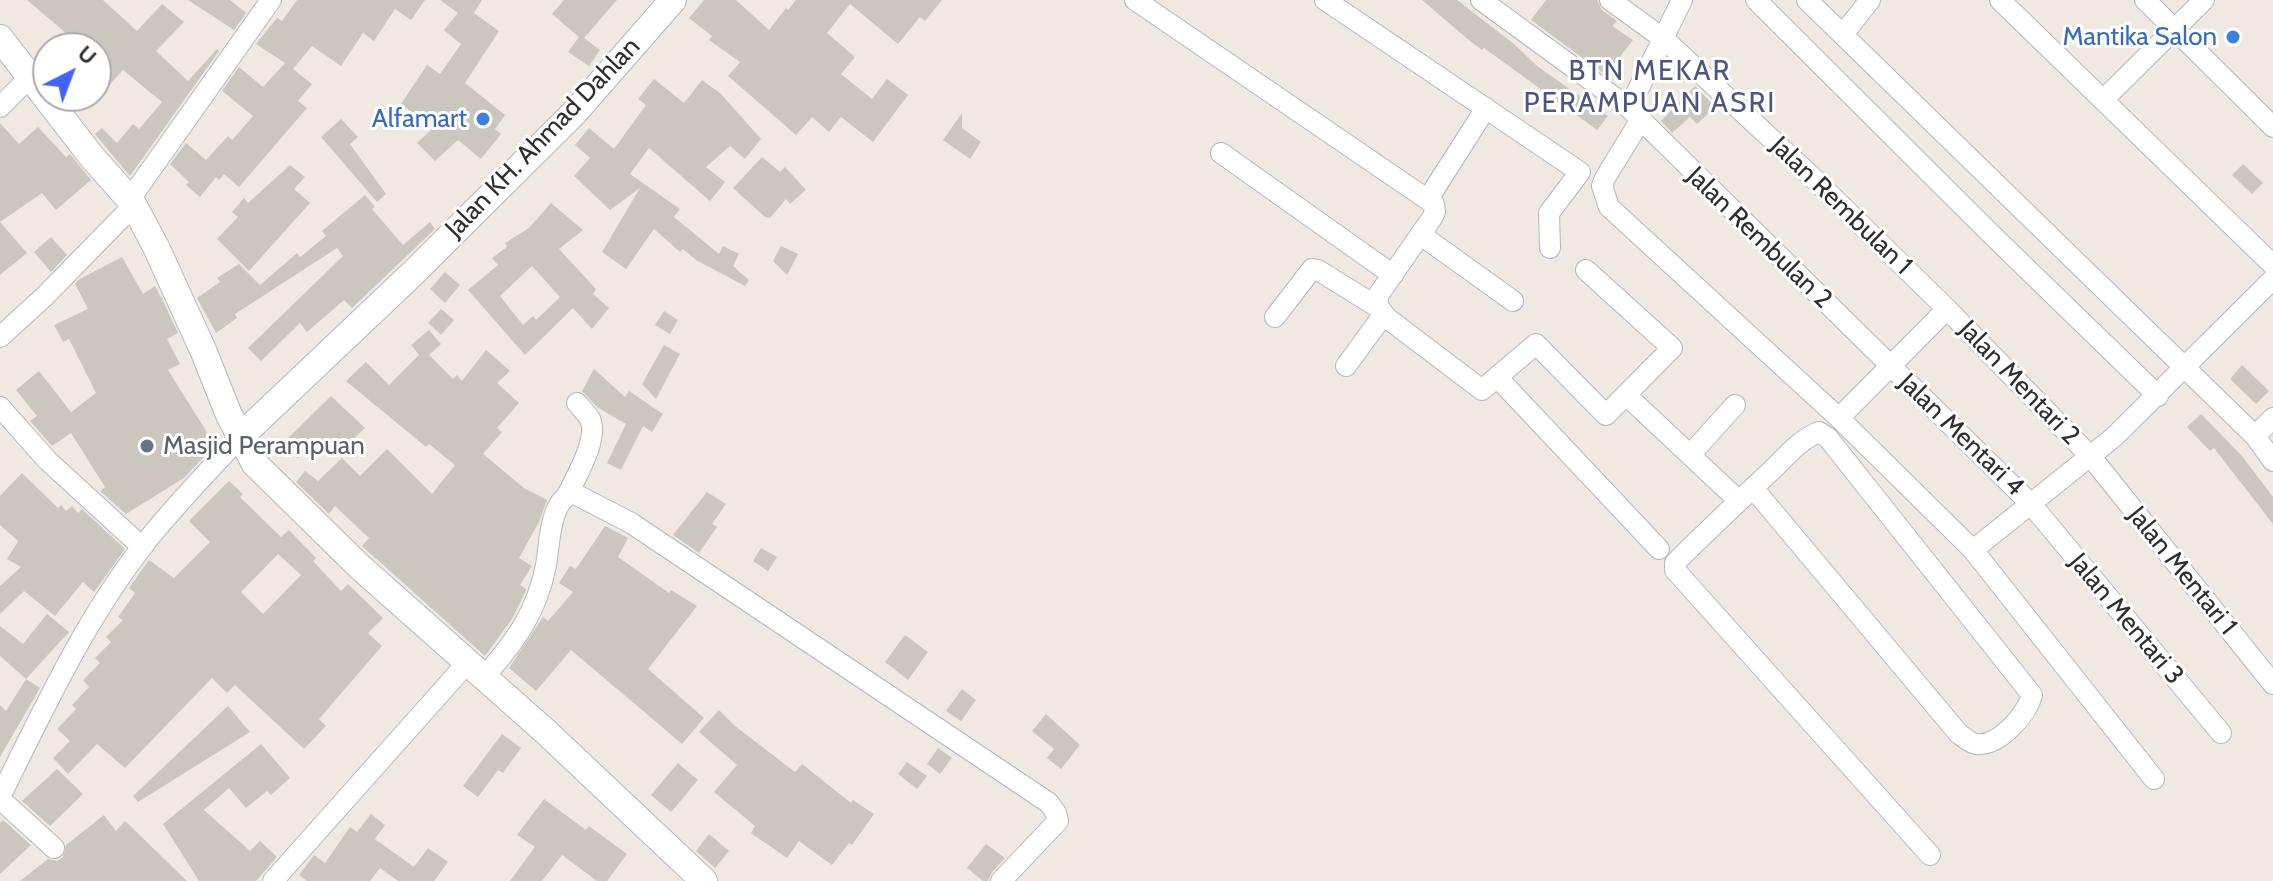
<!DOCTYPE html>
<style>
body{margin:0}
#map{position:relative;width:2273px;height:881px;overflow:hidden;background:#efe9e1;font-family:Cabin,sans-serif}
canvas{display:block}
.north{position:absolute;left:32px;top:32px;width:80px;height:80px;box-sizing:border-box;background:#fff;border:2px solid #ababab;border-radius:50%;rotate:42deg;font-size:22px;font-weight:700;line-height:32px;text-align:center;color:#2e2e2e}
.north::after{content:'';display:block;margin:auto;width:28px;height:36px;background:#4264fb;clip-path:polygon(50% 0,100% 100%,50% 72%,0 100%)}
</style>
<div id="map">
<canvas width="2273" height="881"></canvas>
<div class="north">U</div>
</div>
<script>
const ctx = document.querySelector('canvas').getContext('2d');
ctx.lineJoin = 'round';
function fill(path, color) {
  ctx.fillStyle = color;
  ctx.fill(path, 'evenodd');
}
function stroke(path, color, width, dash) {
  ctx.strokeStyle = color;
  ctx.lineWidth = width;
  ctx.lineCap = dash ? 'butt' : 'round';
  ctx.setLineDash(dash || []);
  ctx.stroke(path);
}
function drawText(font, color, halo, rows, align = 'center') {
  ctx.font = font + ' Cabin,sans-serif';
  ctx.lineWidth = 6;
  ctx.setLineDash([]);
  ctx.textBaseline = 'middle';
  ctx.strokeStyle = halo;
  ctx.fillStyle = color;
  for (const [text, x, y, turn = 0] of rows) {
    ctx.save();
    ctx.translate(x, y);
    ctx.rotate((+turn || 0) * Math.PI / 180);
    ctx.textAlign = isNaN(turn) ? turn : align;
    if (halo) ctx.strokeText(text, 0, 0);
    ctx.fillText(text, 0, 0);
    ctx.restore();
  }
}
const building = new Path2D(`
 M27 0H103L137 31 162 4 184 22 156 51 188 81 217 49 219 51 130 176 95 134 102 128 117 143 133 124 139 129 162 102 123 70 96 100V77L108 64 96 54V48H89L83 42 80 45Z
 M188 0H230L246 13 234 30Z
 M297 0H425L411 20 395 9 374 41 363 33 341 66 312 46 293 69 312 84 298 101 307 108 239 187 224 174 219 180 216 177 200 197 186 185 189 182 170 164 186 143 206 160 228 136 232 140 253 116 222 91 239 67 263 87 285 63 256 44 277 18 282 21Z
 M440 0H482L474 13 499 31 465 83 505 115 495 129 501 134 481 159 458 140 435 161 417 143 433 128 401 104 427 65 440 74 461 44 444 30 458 13Z
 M564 0H617L584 38 600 50 589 66 568 52 579 37 552 14Z
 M704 0H736L769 30 786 8 788 10 796 0H942L925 21 920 17 898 44 850 4 827 33 855 57 841 74 872 99 887 79 908 95 873 142 841 117 829 132 812 117 796 135 728 76 740 62 709 40 712 36 689 18Z
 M1422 0H1457L1514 44 1537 66 1608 116 1597 130 1484 48 1482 50 1470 41Z
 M1546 0H1597L1602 10 1617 21 1612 26 1633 40 1606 75 1531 20Z
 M654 79 684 103 702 80 721 94 761 139 745 159 730 146 706 167 725 182 710 201 649 148 630 174 680 209 674 217 719 254 723 246 739 254 733 266 749 280 745 286 696 260 683 249 680 252 654 229 626 269 602 252 640 188 610 210 574 176 590 158 575 145 589 128 614 149 646 105 638 99Z
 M1695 86 1715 107 1697 124 1690 117 1672 133 1661 121Z
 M962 113V128L981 142 970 159 943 140Z
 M341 119 358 137 350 144 386 194 377 202 321 137Z
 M0 123 19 144 38 127 66 157 70 154 91 180 56 210 42 193 0 222 27 253 0 275Z
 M762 157 780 172 785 167 806 190 790 204 786 199 770 218 765 217 733 188Z
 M2243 164 2263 183 2252 194 2232 175Z
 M290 165 305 177 294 189 310 203 249 271 217 239 238 217 232 212 244 198 248 203Z
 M365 195 375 207 372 209 403 245 430 222 435 229 352 308 344 300 307 332 300 323 261 361 248 348 343 256 337 248 235 314 237 318 216 333 197 298 220 282 217 278 239 264 260 285 297 253 300 257 326 236 322 231Z
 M551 203 583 230 559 249 596 289 593 294 609 308 592 329 573 308 525 355 468 290 498 265 492 258 507 247 505 243 529 228ZM532 266 560 297 536 320 533 316 523 325 500 296Z
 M51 237 67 255 51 272 34 252Z
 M781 246 798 254 787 275 773 261Z
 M122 257 143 294 155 286 163 301 178 333 167 339 180 364 168 370 215 445 184 478 126 514 100 491 105 487 71 433 52 446 30 421 37 416 16 390 39 371 71 412 96 393 69 339 63 342 54 325 88 309 75 284 78 280Z
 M445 272 460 285 445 303 430 289Z
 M441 309 454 320 441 335 428 323Z
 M664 311 678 320 670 334 655 325Z
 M429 330 441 344 429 355 453 379 457 375 462 381 486 350 510 371 497 383 519 403 497 428 502 432 483 454 524 488 547 500 539 522 519 558 532 566 520 585 526 589 525 593 512 619 485 656 362 546 369 538 335 506 329 514 296 482 305 471 318 481 342 458 360 476 387 449 432 494 455 465 429 444 426 447 346 381 366 362 389 385 419 355 411 345Z
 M664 345 680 354 656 399 642 384Z
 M2242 365 2269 391 2256 404 2230 379Z
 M594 369 625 397 629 391 663 414 652 432 643 426 621 470 607 463 626 424 597 407 582 391Z
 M331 396 365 428 335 456 318 439 298 458 283 443Z
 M2201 414 2242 456 2273 497V524L2214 448 2210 451 2187 427Z
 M22 473 58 508 61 505 66 511 72 506 78 513 82 509 125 549 94 592 83 582 55 616 24 591 0 614V586L21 567 7 559 18 541 0 525V496Z
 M229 481 243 494 240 497 281 537 289 530 316 558 313 561 341 591 348 584 383 618 368 633 382 646 319 719 326 726 304 749 235 685 227 693 212 678 125 768 97 744 68 774 53 758 70 741 57 729 76 709 72 705 89 687 83 680 100 663 95 658 111 642 106 637 123 620 118 617 135 593 129 588 149 560 174 578 210 542 189 521ZM278 554 301 575 263 614 241 592Z
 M707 492 726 504 712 524 717 527 699 553 673 535Z
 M605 526 628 538 618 557 669 593 671 590 697 606 648 669 704 718 682 744 571 650 536 691 509 668 543 617 548 621 573 592 559 583 570 566 576 569Z
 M761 548 777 557 768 571 753 561Z
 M47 614 69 632 26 679 0 656V626L23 644Z
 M905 635 928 652 908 680 885 662Z
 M26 679 40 688 0 757V705L6 711Z
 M962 689 976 700 961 721 946 711Z
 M228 706 250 732 138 802 133 796Z
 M719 710 735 726 795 772 802 764 851 803 853 800 874 814 852 845 849 843 832 865 799 841 787 858 751 833 755 826 714 792 737 765 699 732Z
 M1046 714 1080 745 1061 769 1047 758 1054 749 1032 731Z
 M502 734 521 748 503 773 498 770 478 797 463 786Z
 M261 744 290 778 271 795 267 791 246 808 229 788 204 810 250 851 260 841 277 857 256 881H199L163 824Z
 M938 748 952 758 940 774 927 764Z
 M907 762 927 776 917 789 898 774Z
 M678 763 698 780 671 812 651 795Z
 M57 769 83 794 50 826 22 801Z
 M544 799 586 830 589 826 627 854 607 881H597L562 855 542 881H510L535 847 517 835Z
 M371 814 385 825 375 839 414 867 428 848 448 862 434 881H398L380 868 370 881H307L299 875 314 855 325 863 350 827 357 832Z
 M104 815 116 831 125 821 187 881H20L48 859 57 861 63 857 66 845Z
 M3 820 31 845 0 874V823Z
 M709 834 729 851 715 868 696 851Z
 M986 844 1005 858 992 872 988 881H983L967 868Z`);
const minor = new Path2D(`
 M1135 0 1434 204 1435 212 1432 218 1379 294C1375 305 1381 310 1387 318L1482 390 1497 377 1659 549
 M1325 0 1580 172 1549 213 1550 248
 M1481 0 1629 108 2031 504 2221 733
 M1610 0 1664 39 1808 173 1947 309 2091 457 2273 684
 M1756 0 1990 233 2158 396
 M1807 0 2255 436 2273 461
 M2000 0 2273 265
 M2145 0 2273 127
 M1844 33 1870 0
 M2103 100 2204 0
 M0 107 30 77
 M1629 108 1682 0
 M1640 121 1605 178 1602 186 1609 207 1839 418 1947 309
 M1221 153 1393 275
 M130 199 271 0
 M1428 199 1486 108
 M1421 235 1513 301
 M1275 317 1312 269 1318 270 1379 308
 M0 337 45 296 134 205
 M1346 366 1384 314
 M1497 377 1536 344 1606 415 1672 348 1586 270
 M1626 395 1690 455 1735 405
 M0 407 47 460 142 547
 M1839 418 1973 550 2154 779
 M2255 436 2273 418
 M1690 455 1739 501
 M1753 488 1959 734C1965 738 1970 743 1976 744 1998 747 2027 715 2032 695L1828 438 1819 432C1800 439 1785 458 1771 471 1738 502 1706 532 1675 563V570L1930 855
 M568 494C576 476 599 439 590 419 587 414 581 408 577 403
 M1973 550 2114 437 2273 279
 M484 677C515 642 537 612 546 565 550 544 549 501 573 493L631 523 1049 803 1056 813 1058 821 1001 881
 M0 797C43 711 83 623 142 547 172 508 207 473 240 437
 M0 799 54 848
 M273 881 468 662`);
const tertiary = new Path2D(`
 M0 38 92 157 132 202 156 247 203 350 229 415 255 464 360 567 546 732 704 881
 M240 437 411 275 575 112 673 0`);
const markers = [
 [2233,37,8,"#3f7fe0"],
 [483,119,8,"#3f7fe0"],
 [147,446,8,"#6b7280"]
];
const shopNames = [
 ["Mantika Salon",2217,37],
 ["Alfamart",467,119]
];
const streetNames = [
 ["Jalan KH. Ahmad Dahlan",543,138,-46],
 ["Jalan Rembulan 1",1841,206,44],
 ["Jalan Rembulan 2",1759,238,44],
 ["Jalan Mentari 2",2019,383,46],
 ["Jalan Mentari 4",1961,435,44],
 ["Jalan Mentari 1",2182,571,51],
 ["Jalan Mentari 3",2126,619,50]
];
const worshipNames = [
 ["Masjid Perampuan",163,446]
];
const neighbourhoodNames = [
 ["BTN MEKAR",1650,72],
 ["PERAMPUAN ASRI",1650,104]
];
fill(building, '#cbc7bf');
stroke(minor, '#b4b7c1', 22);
stroke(tertiary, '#b4b7c1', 28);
stroke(minor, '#fff', 20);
stroke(tertiary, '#fff', 26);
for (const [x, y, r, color] of markers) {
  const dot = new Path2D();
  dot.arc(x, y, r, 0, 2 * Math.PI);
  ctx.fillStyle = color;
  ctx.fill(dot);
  stroke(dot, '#fff', 3);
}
drawText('26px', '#366cbe', '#fff', shopNames, 'right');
drawText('26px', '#2e2e2e', '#fff', streetNames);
drawText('26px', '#5b616d', '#fff', worshipNames, 'left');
ctx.letterSpacing = '2px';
drawText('28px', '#4d5680', '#fff', neighbourhoodNames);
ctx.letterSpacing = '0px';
</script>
